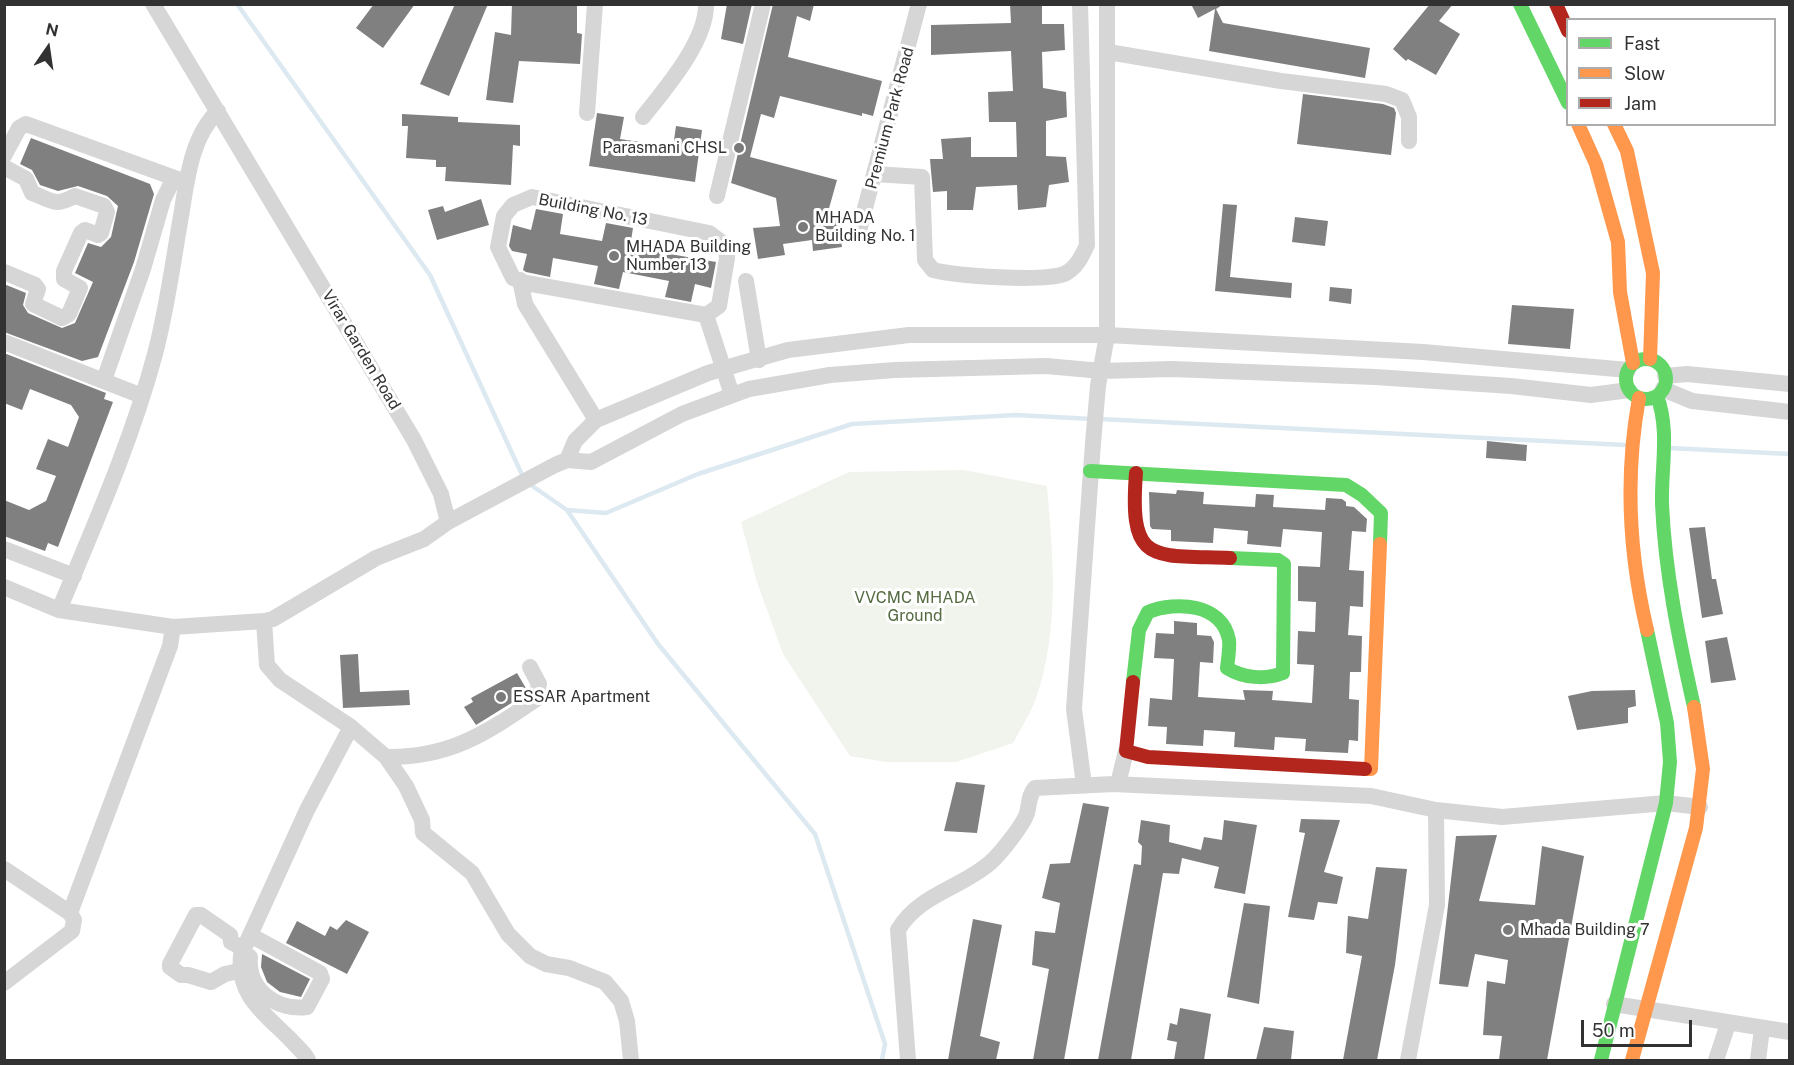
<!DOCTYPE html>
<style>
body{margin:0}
#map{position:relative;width:1794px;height:1065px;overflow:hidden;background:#fff;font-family:"Public Sans",sans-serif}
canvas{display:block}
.frame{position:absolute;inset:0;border:6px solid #323232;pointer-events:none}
.legend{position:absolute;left:1566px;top:18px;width:210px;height:108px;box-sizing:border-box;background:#fff;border:2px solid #adadad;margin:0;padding:8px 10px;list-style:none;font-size:18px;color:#323232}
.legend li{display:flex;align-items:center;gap:12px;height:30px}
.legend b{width:30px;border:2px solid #adadad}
.north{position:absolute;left:18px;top:18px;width:60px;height:60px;-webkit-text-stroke:4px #fff;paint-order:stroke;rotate:13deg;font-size:16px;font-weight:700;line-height:24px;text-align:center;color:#323232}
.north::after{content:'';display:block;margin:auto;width:21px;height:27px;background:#323232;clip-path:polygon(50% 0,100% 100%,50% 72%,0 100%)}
.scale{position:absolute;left:1581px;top:1020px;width:111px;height:27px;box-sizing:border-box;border:3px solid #323232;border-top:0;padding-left:8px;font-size:18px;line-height:21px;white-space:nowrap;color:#323232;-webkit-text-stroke:4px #fff;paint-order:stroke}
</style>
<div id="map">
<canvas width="1794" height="1065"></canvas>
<div class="frame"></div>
<ul class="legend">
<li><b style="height:8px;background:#63d668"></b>Fast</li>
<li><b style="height:8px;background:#ff974d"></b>Slow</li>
<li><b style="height:8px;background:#b3261e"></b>Jam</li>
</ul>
<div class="north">N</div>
<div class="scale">50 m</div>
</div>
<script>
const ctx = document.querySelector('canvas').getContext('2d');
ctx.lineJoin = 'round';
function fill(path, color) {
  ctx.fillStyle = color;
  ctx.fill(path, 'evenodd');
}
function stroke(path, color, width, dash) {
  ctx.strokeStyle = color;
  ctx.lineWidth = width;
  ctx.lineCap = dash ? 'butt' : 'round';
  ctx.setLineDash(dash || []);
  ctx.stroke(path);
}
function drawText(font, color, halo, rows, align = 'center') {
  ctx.font = font + ' "Public Sans",sans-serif';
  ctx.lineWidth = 6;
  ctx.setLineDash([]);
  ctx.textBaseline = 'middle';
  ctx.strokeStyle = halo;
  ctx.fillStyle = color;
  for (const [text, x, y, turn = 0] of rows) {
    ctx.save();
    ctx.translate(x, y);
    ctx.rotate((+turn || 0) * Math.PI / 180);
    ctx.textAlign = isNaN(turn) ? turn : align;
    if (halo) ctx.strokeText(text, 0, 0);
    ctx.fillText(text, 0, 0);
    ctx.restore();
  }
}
const green = new Path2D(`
 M964 470 1047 486C1053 556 1060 630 1036 698 1031 713 1021 728 1013 743L956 762H886L850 756 783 654 757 582 741 522 849 472Z`);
const stream = new Path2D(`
 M237 4 430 275 523 477
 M1100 419 1625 445
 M1669 448 1790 454
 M528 483 567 510 606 513 698 474 852 424 1016 415 1092 419
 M567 510 658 644 815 834 885 1044 882 1060`);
const building = new Path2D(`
 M374 4H415L383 48 356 28Z
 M455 4H488L449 96 420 84Z
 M512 4H577V33L582 34 580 64 519 61 513 103 486 100 495 32 511 35Z
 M727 4H752L743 44 721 39Z
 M773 4H814L810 21 797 16 788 57 882 81 873 116 862 113V116L780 96 774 118 761 114 750 157 837 180 826 219 838 217 842 247 813 251 812 240 783 244 785 255 758 259 753 228 780 226 776 198 731 183Z
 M1010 4H1042V24H1064L1065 50 1042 52 1043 88 1066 92 1067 117 1046 121V156L1066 157 1069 182 1049 185 1046 207 1018 210 1017 185 976 187 973 210H947V191L933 192 931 171 930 159H943L941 139 971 137V157H1017L1016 122H989L988 92 1013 91 1011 51 931 55V25L1011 23Z
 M1191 4H1224L1216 9 1223 23 1370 48 1365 78 1209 51 1215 9 1198 18Z
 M1430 4H1453L1439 21 1460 34 1436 75 1408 59 1406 61 1393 49Z
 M1303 94 1383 104 1394 108 1396 113 1391 155 1297 144Z
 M597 113 624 117 620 139 673 147 676 126 702 130 695 182 589 166Z
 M402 114 458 117V122L520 125V146L513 145 511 185 445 181 446 167H436V160L406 158 408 126H402Z
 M31 138 150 184 154 194 134 262 98 357 82 361 4 332V284L26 293 23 305 28 313 62 328 75 323 93 282 75 273 88 243 101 247 111 237 118 206 107 196 78 186 58 191 40 185 32 170 20 164Z
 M481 199 489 225 437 240 428 210 443 206 445 212Z
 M1223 204 1237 205 1230 277 1292 283 1291 298 1215 291Z
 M536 209 563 214 560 234 602 241 606 223 633 228 630 247 716 262 711 288 695 284 691 302 665 297 669 281 623 272 619 289 594 284 598 266 553 258 550 277 526 272 523 270 527 254 512 251 509 246 513 225 531 230Z
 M1295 217 1328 221 1325 246 1292 242Z
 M1330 287 1352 289 1351 304 1329 301Z
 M1512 305 1574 309 1570 349 1508 344Z
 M4 353 106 393 104 399 113 402 58 547 48 543 45 551 4 536V500L29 510 46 501 56 476 36 469 48 439 68 447 79 417 71 405 30 389 22 410 4 403Z
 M1487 441 1527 445 1526 461 1486 458Z
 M1177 490 1204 492 1203 504 1255 507 1256 494 1274 495 1273 507 1325 510 1326 498 1342 499 1346 502V506L1354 507 1367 519 1366 532 1352 531 1349 570 1364 571 1363 607 1350 606 1348 635 1362 636 1361 672H1350L1349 699 1359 700 1358 741 1349 740 1348 753 1305 751 1306 739 1275 737 1274 750 1234 747 1235 732 1204 730 1203 746 1166 744 1167 727 1148 726 1150 698 1172 700 1174 659 1154 658 1156 633 1174 634V621L1197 623V635L1211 636 1214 642 1213 663 1200 662 1198 697 1245 700 1243 690 1273 691 1272 700 1312 703 1314 665 1297 664 1298 631 1315 632 1316 602 1298 601V566L1320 567 1322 532 1283 529 1281 547 1247 544 1248 531 1214 528 1213 543 1171 541V530L1152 529 1150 526 1149 492 1176 494Z
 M1705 527 1712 579H1716L1723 614 1702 618 1689 528Z
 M1727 637 1736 680 1711 683 1705 641Z
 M358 654 360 692 409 690 410 705 343 708 340 655Z
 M517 673 527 690 526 694 476 725 464 707 473 702 471 698Z
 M1635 690 1636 706 1628 708V723L1577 730 1568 696 1592 691Z
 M956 782 985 785 977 833 944 831Z
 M1083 803 1109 807 1064 1060H1033L1049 969 1032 965 1035 931 1055 933 1060 903 1042 898 1050 864 1070 863Z
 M1301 819 1340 820 1324 872 1343 877 1337 904 1318 902 1314 920 1288 917 1305 833 1299 832Z
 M1141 820 1170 825 1169 842 1201 850 1204 837 1222 840 1224 820 1257 825 1245 894 1214 888 1219 867 1182 858 1179 874 1163 873 1131 1060H1098L1134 864 1141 865 1142 846 1138 842Z
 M1497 835 1479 901 1535 905 1542 846 1584 856 1547 1060H1499L1502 1036 1483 1035 1487 981 1505 984 1508 960 1475 954 1468 987 1439 984 1456 836Z
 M1376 867 1407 869 1395 965 1377 1060H1343L1362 956 1346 953 1348 916 1368 919Z
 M1244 903 1270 906 1259 1004 1227 997Z
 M973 919 1002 925 980 1036 1000 1042 996 1060H948Z
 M346 920 369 932 347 974 286 943 297 921 325 936 330 926 337 930Z
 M262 954 310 979 301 997 280 992 267 982 261 967Z
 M1180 1008 1211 1014 1204 1060H1174L1177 1042 1167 1040 1170 1023 1177 1025Z
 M1264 1027 1294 1031 1291 1060H1256Z`);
const street = new Path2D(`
 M1108 52 1281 81 1386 94 1402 100 1409 117V141
 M587 113 595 4
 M643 117C665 89 707 41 706 4
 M4 156 19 128 26 124 183 181
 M4 167 26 179 32 193C54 201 54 207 75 196L104 206 107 212 101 233 98 235 85 230 81 233 64 271V279L80 288 69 314 62 318 33 304 38 289 35 285 4 272
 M875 174 922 177 925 260 933 270C957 276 1042 282 1064 274 1076 269 1082 256 1087 245L1080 4
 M717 196 763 4
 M859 231 919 4
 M520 280 525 304 596 420
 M746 281 759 360
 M706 315 719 306 727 258 725 245 709 233 532 197 513 205 504 216 498 247 513 278 526 283 706 315 732 395
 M4 342 142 396
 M1665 376 1687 374 1790 384
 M104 380 143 269 163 200 174 178
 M1663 389 1692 401 1790 412
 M567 460 575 441 596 420 708 373 788 350 909 335H1107L1423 352 1628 370
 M448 522 555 465 567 460 591 462 682 414 749 389 830 375 895 370 1046 366 1102 371 1172 369 1375 377 1511 386 1591 395 1629 390
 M4 549 74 576
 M4 587 59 610 173 627 264 621 273 619 376 558 424 539 448 522 441 494 414 440 153 4
 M59 610C94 526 131 443 155 354 167 309 173 262 181 216 187 180 191 137 218 111
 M264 621 267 665 280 680 351 727 386 757 406 786 422 820 423 833 472 873 508 934 530 956 546 964 569 968 605 982 621 1001 627 1021 631 1060
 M386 757C449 758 485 734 535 700L539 684 530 667
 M1118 784 1126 751
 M1084 785 1074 709 1093 443 1098 386 1107 335V4
 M4 869 70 913 74 920 72 931 4 983
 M70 913 170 646 173 627
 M250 935 320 973 322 979 307 1007C277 1011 247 990 250 957
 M239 971 225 974 211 982 188 975H181L170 967V964L196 915H201L230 935 231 942 244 949
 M1614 1004 1790 1032
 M308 1060C304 1052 296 1046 290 1039 264 1013 237 996 241 955L307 810 351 727
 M908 1060 898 930C919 894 962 888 991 862 1000 854 1024 824 1027 813 1030 802 1028 797 1035 788L1113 784 1371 796 1436 810 1502 817 1666 803 1700 807
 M1408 1060 1437 905 1436 810
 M1716 1060 1728 1024
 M1758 1060 1762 1029`);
const fast = new Path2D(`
 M1520 4 1568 103
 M1626 379a20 20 0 1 1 40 0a20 20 0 1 1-40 0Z
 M1657 396C1670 430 1661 468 1662 504 1665 573 1679 640 1694 707
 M1090 471 1346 485 1362 495 1381 513 1380 544
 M1133 682 1139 630 1148 612C1176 601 1222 603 1229 640 1230 648 1228 659 1227 668 1243 678 1265 680 1283 673L1284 564 1278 560 1230 558
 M1601 1060 1666 803 1670 762 1667 723 1647 630`);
const slow = new Path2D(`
 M1578 124 1596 164 1618 242 1620 292 1633 363
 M1614 124 1627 151 1653 273 1650 359
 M1639 398C1625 475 1629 554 1647 630
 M1365 769H1371L1380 544
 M1632 1060 1696 828 1703 769 1694 707`);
const jam = new Path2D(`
 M1556 4 1568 31
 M1136 473C1129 565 1151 555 1230 558
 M1133 682 1126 751 1148 757 1365 769`);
const markers = [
 [739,148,6,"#7a7a7a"],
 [803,227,6,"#7a7a7a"],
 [614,256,6,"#7a7a7a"],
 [501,697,6,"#7a7a7a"],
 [1508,930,6,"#7a7a7a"]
];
const streetNames = [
 ["Premium Park Road",890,118,-75],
 ["Building No. 13",593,210,11],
 ["Virar Garden Road",361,350,59]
];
const poiNames = [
 ["Parasmani CHSL",727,148,"right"],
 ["MHADA",815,218],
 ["Building No. 1",815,236],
 ["MHADA Building",626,247],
 ["Number 13",626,265],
 ["ESSAR Apartment",513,697],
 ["Mhada Building 7",1520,930]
];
const parkNames = [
 ["VVCMC MHADA",915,598],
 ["Ground",915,616]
];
fill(green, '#f1f3ed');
stroke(stream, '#dde9f1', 4.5);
fill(building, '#808080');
stroke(street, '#d6d6d6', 16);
stroke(fast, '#63d668', 14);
stroke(slow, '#ff974d', 14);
stroke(jam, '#b3261e', 14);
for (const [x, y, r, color] of markers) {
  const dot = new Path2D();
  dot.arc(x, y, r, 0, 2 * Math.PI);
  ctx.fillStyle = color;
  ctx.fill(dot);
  stroke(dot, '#fff', 2);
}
drawText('16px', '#323232', '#fff', streetNames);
drawText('16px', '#323232', '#fff', poiNames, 'left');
drawText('16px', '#556b41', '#fff', parkNames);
</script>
